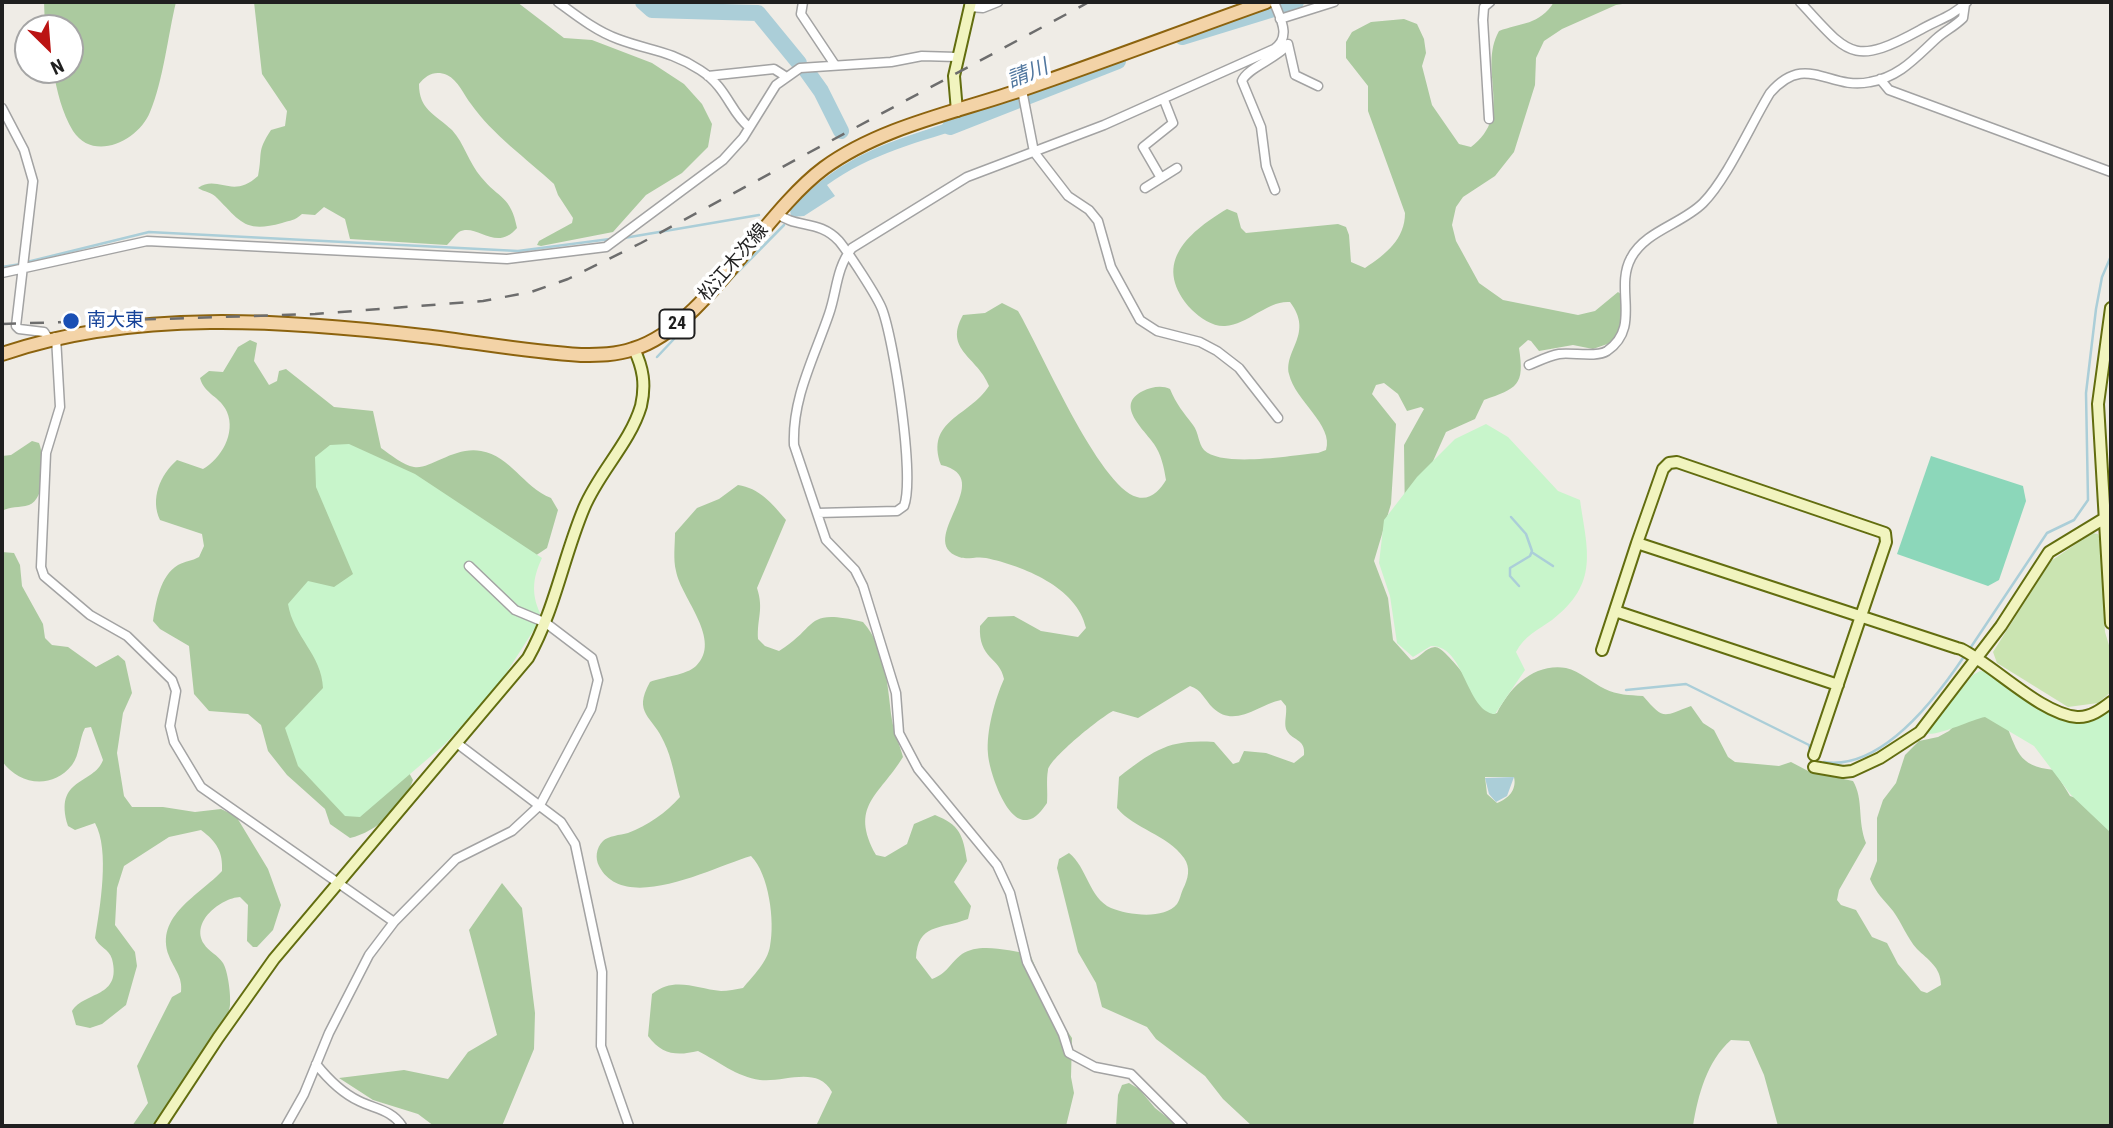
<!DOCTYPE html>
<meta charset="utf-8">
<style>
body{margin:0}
#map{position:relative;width:2113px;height:1128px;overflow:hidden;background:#efece6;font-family:"Roboto Condensed",sans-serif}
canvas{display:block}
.frame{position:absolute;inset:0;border:4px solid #1f1f1f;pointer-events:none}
.north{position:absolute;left:14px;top:14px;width:70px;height:70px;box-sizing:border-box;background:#fff;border:2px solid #a5a5a5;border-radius:50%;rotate:155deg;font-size:19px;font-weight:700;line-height:28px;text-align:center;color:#1f1f1f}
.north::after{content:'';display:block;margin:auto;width:24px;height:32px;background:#bb1413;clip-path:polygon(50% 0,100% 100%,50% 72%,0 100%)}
</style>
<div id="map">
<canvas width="2113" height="1128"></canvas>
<div class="frame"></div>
<div class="north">N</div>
</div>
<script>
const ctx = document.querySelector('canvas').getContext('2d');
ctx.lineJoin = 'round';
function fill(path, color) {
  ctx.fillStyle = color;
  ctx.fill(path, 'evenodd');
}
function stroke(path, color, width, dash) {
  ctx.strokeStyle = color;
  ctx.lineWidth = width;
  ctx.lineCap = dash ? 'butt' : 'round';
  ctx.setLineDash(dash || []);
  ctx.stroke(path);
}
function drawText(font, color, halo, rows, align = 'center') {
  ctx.font = font + ' "Roboto Condensed","Noto Sans JP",sans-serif';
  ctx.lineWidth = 7;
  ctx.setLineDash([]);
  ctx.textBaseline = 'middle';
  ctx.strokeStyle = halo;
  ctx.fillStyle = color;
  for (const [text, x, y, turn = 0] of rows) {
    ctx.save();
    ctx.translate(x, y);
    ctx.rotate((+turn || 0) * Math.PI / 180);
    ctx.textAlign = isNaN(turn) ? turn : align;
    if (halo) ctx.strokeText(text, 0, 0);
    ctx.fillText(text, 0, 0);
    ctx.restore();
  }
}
const grass = new Path2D(`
 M2092 533 2098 534 2100 539 2105 632 2111 652V692L2098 703 2068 707 1997 663 1993 652 2051 561Z`);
const forest = new Path2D(`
 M44 2H176C168 35 163 82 150 112 139 140 94 163 73 131 62 113 57 91 53 70H70V28H45Z
 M254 2H517L564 38 592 40 652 63 684 84 702 104 712 124 708 147 682 173 646 195 613 232 541 246 537 245 539 241 572 223 573 218 558 195 554 184C527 159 492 134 471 104 464 95 458 80 447 75 435 70 426 75 419 84 419 110 435 114 452 130 464 143 469 163 481 177 499 199 511 196 517 228 496 253 476 222 459 232 455 235 451 241 447 245L350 239 345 219 324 207 315 215 302 214C294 221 291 220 282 223 245 233 241 222 217 198 212 192 204 192 198 188 218 174 232 200 258 176 263 152 256 153 271 130L285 126 287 111 262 74Z
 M1554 2H1635L1616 5 1562 29 1544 41 1536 58 1535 85 1514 152 1495 176 1463 197 1456 207 1452 225 1456 241 1479 283 1503 300 1578 315 1595 311 1618 292 1622 295 1624 323 1613 342 1593 349 1573 345 1539 351 1531 341 1528 340 1519 348C1525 386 1517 388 1484 400L1475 419 1446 432 1405 524 1404 445 1424 409 1421 407 1407 411 1398 394 1384 383 1376 385 1372 394 1396 424 1391 504 1374 561 1388 598 1393 640 1411 660C1421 658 1424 648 1435 647 1447 647 1483 701 1493 714L1497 713C1510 687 1534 663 1566 668 1580 671 1592 683 1605 689 1617 695 1629 695 1643 696 1664 720 1662 717 1691 706L1703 723 1714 730 1728 757 1735 762 1779 766 1791 762 1810 772 1853 781C1864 800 1857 820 1866 843L1839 890 1837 900 1841 905 1856 910 1872 937 1887 943 1898 964 1921 991 1927 993 1941 985C1941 967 1928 960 1917 949 1907 938 1902 923 1893 911 1884 900 1876 893 1870 879L1877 861V818L1883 800 1896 783 1905 755 1919 741 1938 737 1949 731 1969 711 2004 720C2018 750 2016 766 2054 770L2070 796 2111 809V1126H1778L1764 1075 1749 1041 1731 1040C1707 1061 1698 1095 1693 1126H1252L1223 1099 1205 1076 1156 1039 1147 1027 1102 1007 1096 983 1078 952 1057 868 1059 859 1069 853C1087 867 1089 898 1111 908 1128 915 1164 920 1177 904 1180 900 1181 893 1183 889 1188 879 1191 868 1184 858 1167 834 1134 829 1117 808L1119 777C1154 750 1169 739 1214 742L1233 764 1239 762 1244 751 1266 753 1294 763 1304 755C1306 738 1291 741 1286 729 1284 722 1287 714 1286 706L1281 700C1259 704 1235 729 1213 708 1204 699 1202 690 1190 686L1138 718 1113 711C1101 717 1050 758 1048 770 1046 780 1048 793 1047 803 1042 810 1036 819 1027 820 1006 823 989 770 988 754 986 731 995 699 1004 679 1000 657 978 659 980 626L988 617 1014 616 1041 631 1078 637 1086 628C1077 587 1023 566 986 558 977 556 966 560 959 557 914 541 999 478 941 465 925 420 969 417 989 386 978 357 943 350 963 315L985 313 1002 303 1018 311C1040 348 1099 487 1137 497 1150 501 1160 490 1166 480 1164 467 1161 454 1154 444 1144 429 1114 405 1143 391 1151 387 1162 385 1170 389 1176 404 1184 413 1193 425 1199 433 1198 443 1204 450 1222 468 1293 455 1318 453L1326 450C1334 425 1295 401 1289 374 1284 349 1314 334 1290 302 1268 300 1249 324 1225 326 1214 327 1200 318 1192 310 1151 266 1185 234 1227 209L1237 213 1241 228 1246 233 1338 224 1346 227 1349 235 1351 262 1365 268C1386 254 1405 239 1405 213L1368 111V86L1346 58V42L1352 32 1371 22 1404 19 1417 24 1424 39 1426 53 1422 66 1432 105 1459 144 1471 147C1515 114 1477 71 1499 31 1520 23 1540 25 1554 2ZM1485 777H1514C1517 790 1508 799 1497 803L1487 794Z
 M250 340 257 343 254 361 269 385 277 381 279 371 286 369 334 407 373 411 381 448C391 455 403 465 414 467 430 470 454 446 481 451 511 456 523 487 551 498L558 510 547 548 535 556 408 771 413 780C404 806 377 832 350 838L330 824 325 809 287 775 268 751 261 725 248 714 209 711 194 694 189 646 160 629 153 621C156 602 160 576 178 565 185 561 192 561 199 557L204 546 202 534 160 520C150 499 160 475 177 460L203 469C221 459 236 433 227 412 221 397 204 394 200 378L209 371 223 372 238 347Z
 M32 441 39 443C45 458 46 499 29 505 19 508 10 506 2 511V456L11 455Z
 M738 485C759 488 772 503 786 520L757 588C764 610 757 617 758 639L765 646 779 651C820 626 803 608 863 622 887 650 887 685 892 720 894 733 900 745 903 757 879 796 849 806 876 855L885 857 907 844 914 824 935 815C960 825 963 835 967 861L954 882 971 906 968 919C939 930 918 923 916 958L932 979C947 974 950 963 962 954 980 942 1010 951 1030 954L1055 1013 1072 1038 1071 1077 1074 1093 1066 1126H816L832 1092C817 1065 784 1083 760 1080 737 1077 718 1061 698 1051 677 1056 662 1055 648 1036L652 994C675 976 696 989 721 991 728 991 736 989 743 988 753 976 768 961 770 946 775 921 769 874 751 856 713 867 624 915 599 866 595 858 596 848 603 841 608 836 620 835 628 833 647 826 667 812 680 797 675 779 672 758 664 742 653 716 632 714 650 682 662 677 687 675 696 666 723 640 681 598 676 571 673 559 675 545 675 533L697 508 719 499Z
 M2 552 14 553 20 565 22 586 43 624 45 638 52 645 68 647 96 667 118 655 125 661 132 693 123 713 117 753 124 796 132 807H163L195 812 221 809 236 816 268 869 281 905 273 930 257 947H253L247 941 248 905 240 897C221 898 190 922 204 944 208 951 218 955 223 963 228 971 231 995 230 1005 227 1030 176 1097 160 1121L154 1126H132L148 1103 137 1066 172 997 181 992C183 977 174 969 169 956 154 916 200 895 222 871 223 852 217 842 201 830L169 837 124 866 117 888 115 925 135 952 137 966 126 1005 102 1024 90 1028 76 1025 72 1011C85 991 122 998 112 959 109 949 99 947 95 938 100 908 110 850 95 823L75 830 68 826C53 777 94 785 103 760L91 727 85 728C79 739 80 754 72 765 52 790 19 785 2 761Z
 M502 883 522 908 535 1013 534 1049 502 1126H434L418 1114 373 1100 339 1078 404 1070 448 1079 468 1052 497 1035 469 930Z
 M1129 1083 1139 1089 1155 1108 1178 1126H1116L1118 1095 1122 1085Z`);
const park = new Path2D(`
 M1486 424 1508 437 1558 491 1580 500C1587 550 1600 583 1552 620 1538 630 1524 636 1516 652L1525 670 1495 714C1466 712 1465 645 1431 646L1413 657 1397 643 1390 596 1379 563 1384 520 1417 477 1455 439Z
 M349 444 415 474 542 558C532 579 531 596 542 617L498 686 445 744 360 817 345 816 298 766 285 728 323 688C322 655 293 636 288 604L308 581 334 587 353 574 316 487 315 457 330 445Z
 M1980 671 1989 672C2022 694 2072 737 2111 708V833L2071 795 2034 746 1985 717C1970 720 1935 738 1925 733L1973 675Z`);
const pitch = new Path2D(`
 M1931 456 2023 486 2026 501 1999 580 1988 586 1897 554Z`);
const water = new Path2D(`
 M968 116 971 126C921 141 870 154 827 185L835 196 804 216 791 217 790 210C845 151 894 141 968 116Z
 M1514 777 1507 796 1496 802 1489 794 1485 778Z`);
const stream = new Path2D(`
 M624 238 759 215
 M27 262 149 232 518 251 610 239
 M2 267 21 264
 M722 288 784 225
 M657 357 705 306
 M1511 517 1526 534 1532 551 1530 556 1510 568V576L1519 586
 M1533 553 1553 566
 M1969 650 2047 533 2074 520 2088 500 2086 393 2096 309 2102 277 2111 256
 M1626 690 1686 684 1809 745 1810 750
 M1824 762C1882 771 1937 697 1965 655`);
const river = new Path2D(`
 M643 2 652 10 758 13 799 63
 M1182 37 1296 2
 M806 70 821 91 841 131
 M950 127 1118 61`);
const street = new Path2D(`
 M558 2C577 16 596 31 618 39 650 51 669 50 700 70 728 88 730 112 749 127
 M803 2 801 14 835 65
 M1800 2C1848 53 1851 68 1920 30 1937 20 1952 17 1967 2
 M969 7 983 8 998 2
 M1280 19 1334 2
 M1288 44 1295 75 1318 86
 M708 76 774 69 785 76
 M1880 79 1889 90 2111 172
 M1022 90 1034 152 1068 196 1089 210 1098 221 1111 267 1140 320 1157 331 1200 342 1217 351 1239 368 1278 418
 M2 108 24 150 33 181 16 326 19 329 44 332 48 338
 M1489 119 1483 20 1484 7 1490 2
 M1161 178 1143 147 1173 123 1164 100
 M1145 188 1177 168
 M1275 190 1266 166 1261 127 1242 81C1247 68 1276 59 1288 45
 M777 213C795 229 819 219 839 241 848 252 877 296 882 309 894 340 915 478 904 506L897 511 817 513
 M2 273 147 241 507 259 606 247 723 160 743 138 776 85 800 68 891 62 922 56 957 57
 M56 337 60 407 46 453 41 567 44 576 90 615 127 636 172 680 176 691 170 726 174 742 201 787 394 922
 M1529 365C1539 361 1548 356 1559 354 1572 352 1596 358 1607 351 1642 327 1614 289 1631 258 1645 231 1682 224 1703 203 1727 179 1751 124 1770 93 1806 51 1829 91 1870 82 1900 77 1916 57 1937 38 1945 31 1955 26 1963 18L1965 4
 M458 744 561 822 575 844 602 972 601 1046 629 1126
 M316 1064C328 1079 342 1093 359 1101 375 1109 392 1110 402 1126
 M286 1126 304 1094 329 1033 369 955 394 922 456 859 512 831 540 805 591 709 598 680 592 658 546 623 515 610 469 566
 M1183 1126 1131 1074 1095 1067 1069 1053 1063 1034 1027 962 1010 893 997 865 918 769 899 733 896 693 863 586 855 570 826 540 794 445C792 398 814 358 829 314 837 291 836 268 852 248L967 177 1104 125 1274 49C1292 37 1280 18 1274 2`);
const secondary = new Path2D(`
 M957 111 954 76 971 2
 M2111 308 2098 404 2111 623
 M1615 611 1838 685
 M1602 650 1637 543
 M1814 755 1886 542 1885 533 1677 462 1669 463 1663 469 1637 543 1957 648 1961 649C1995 666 2041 714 2077 717 2090 718 2102 709 2111 702
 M1814 767 1843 772 1852 771 1880 758 1920 732 2001 626 2049 552 2105 518
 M160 1126 218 1038 274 959 528 658C555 610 563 558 584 508 599 472 630 443 641 406 646 384 643 368 634 349`);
const primary = new Path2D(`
 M2 354C134 309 285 320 423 336 476 342 528 352 581 355 599 355 616 355 633 349 704 328 762 214 824 168 880 127 957 112 1021 90 1103 62 1184 31 1266 2`);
const rail = new Path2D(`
 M2 324 315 314 483 301 531 292 568 279 641 243 1089 2`);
const markers = [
 [71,321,9,"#1a4fb4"]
];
const shields = [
 [677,324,35]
];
const shieldNames = [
 ["24",677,324]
];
const streetNames = [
 ["松江木次線",734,263,-49]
];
const transitNames = [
 ["南大東",87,321]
];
const waterNames = [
 ["請川",1028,75,-22]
];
fill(grass, '#cae4b1');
fill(forest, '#abca9f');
fill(park, '#c8f5cb');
fill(pitch, '#8cd7ba');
fill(water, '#abced8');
stroke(stream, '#abced8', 2.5);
stroke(river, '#abced8', 16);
stroke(street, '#a3a3a3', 11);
stroke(secondary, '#626d0f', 14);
stroke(primary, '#8c630e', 16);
stroke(street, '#fff', 8);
stroke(secondary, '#f1f4bf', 10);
stroke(primary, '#f3d3a7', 12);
stroke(rail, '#6d6d6d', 2.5, [14, 14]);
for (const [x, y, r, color] of markers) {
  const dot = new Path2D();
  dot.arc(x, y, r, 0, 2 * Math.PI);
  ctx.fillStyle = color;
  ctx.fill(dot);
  stroke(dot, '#fff', 2.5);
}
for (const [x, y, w] of shields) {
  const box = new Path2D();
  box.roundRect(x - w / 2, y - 14.5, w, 29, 5);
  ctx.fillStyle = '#fff';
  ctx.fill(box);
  stroke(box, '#1f1f1f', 2);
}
drawText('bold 18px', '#1f1f1f', null, shieldNames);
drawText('19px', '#1f1f1f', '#fff', streetNames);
drawText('19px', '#164399', '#fff', transitNames, 'left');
drawText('italic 21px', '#51779f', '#fff', waterNames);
</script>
